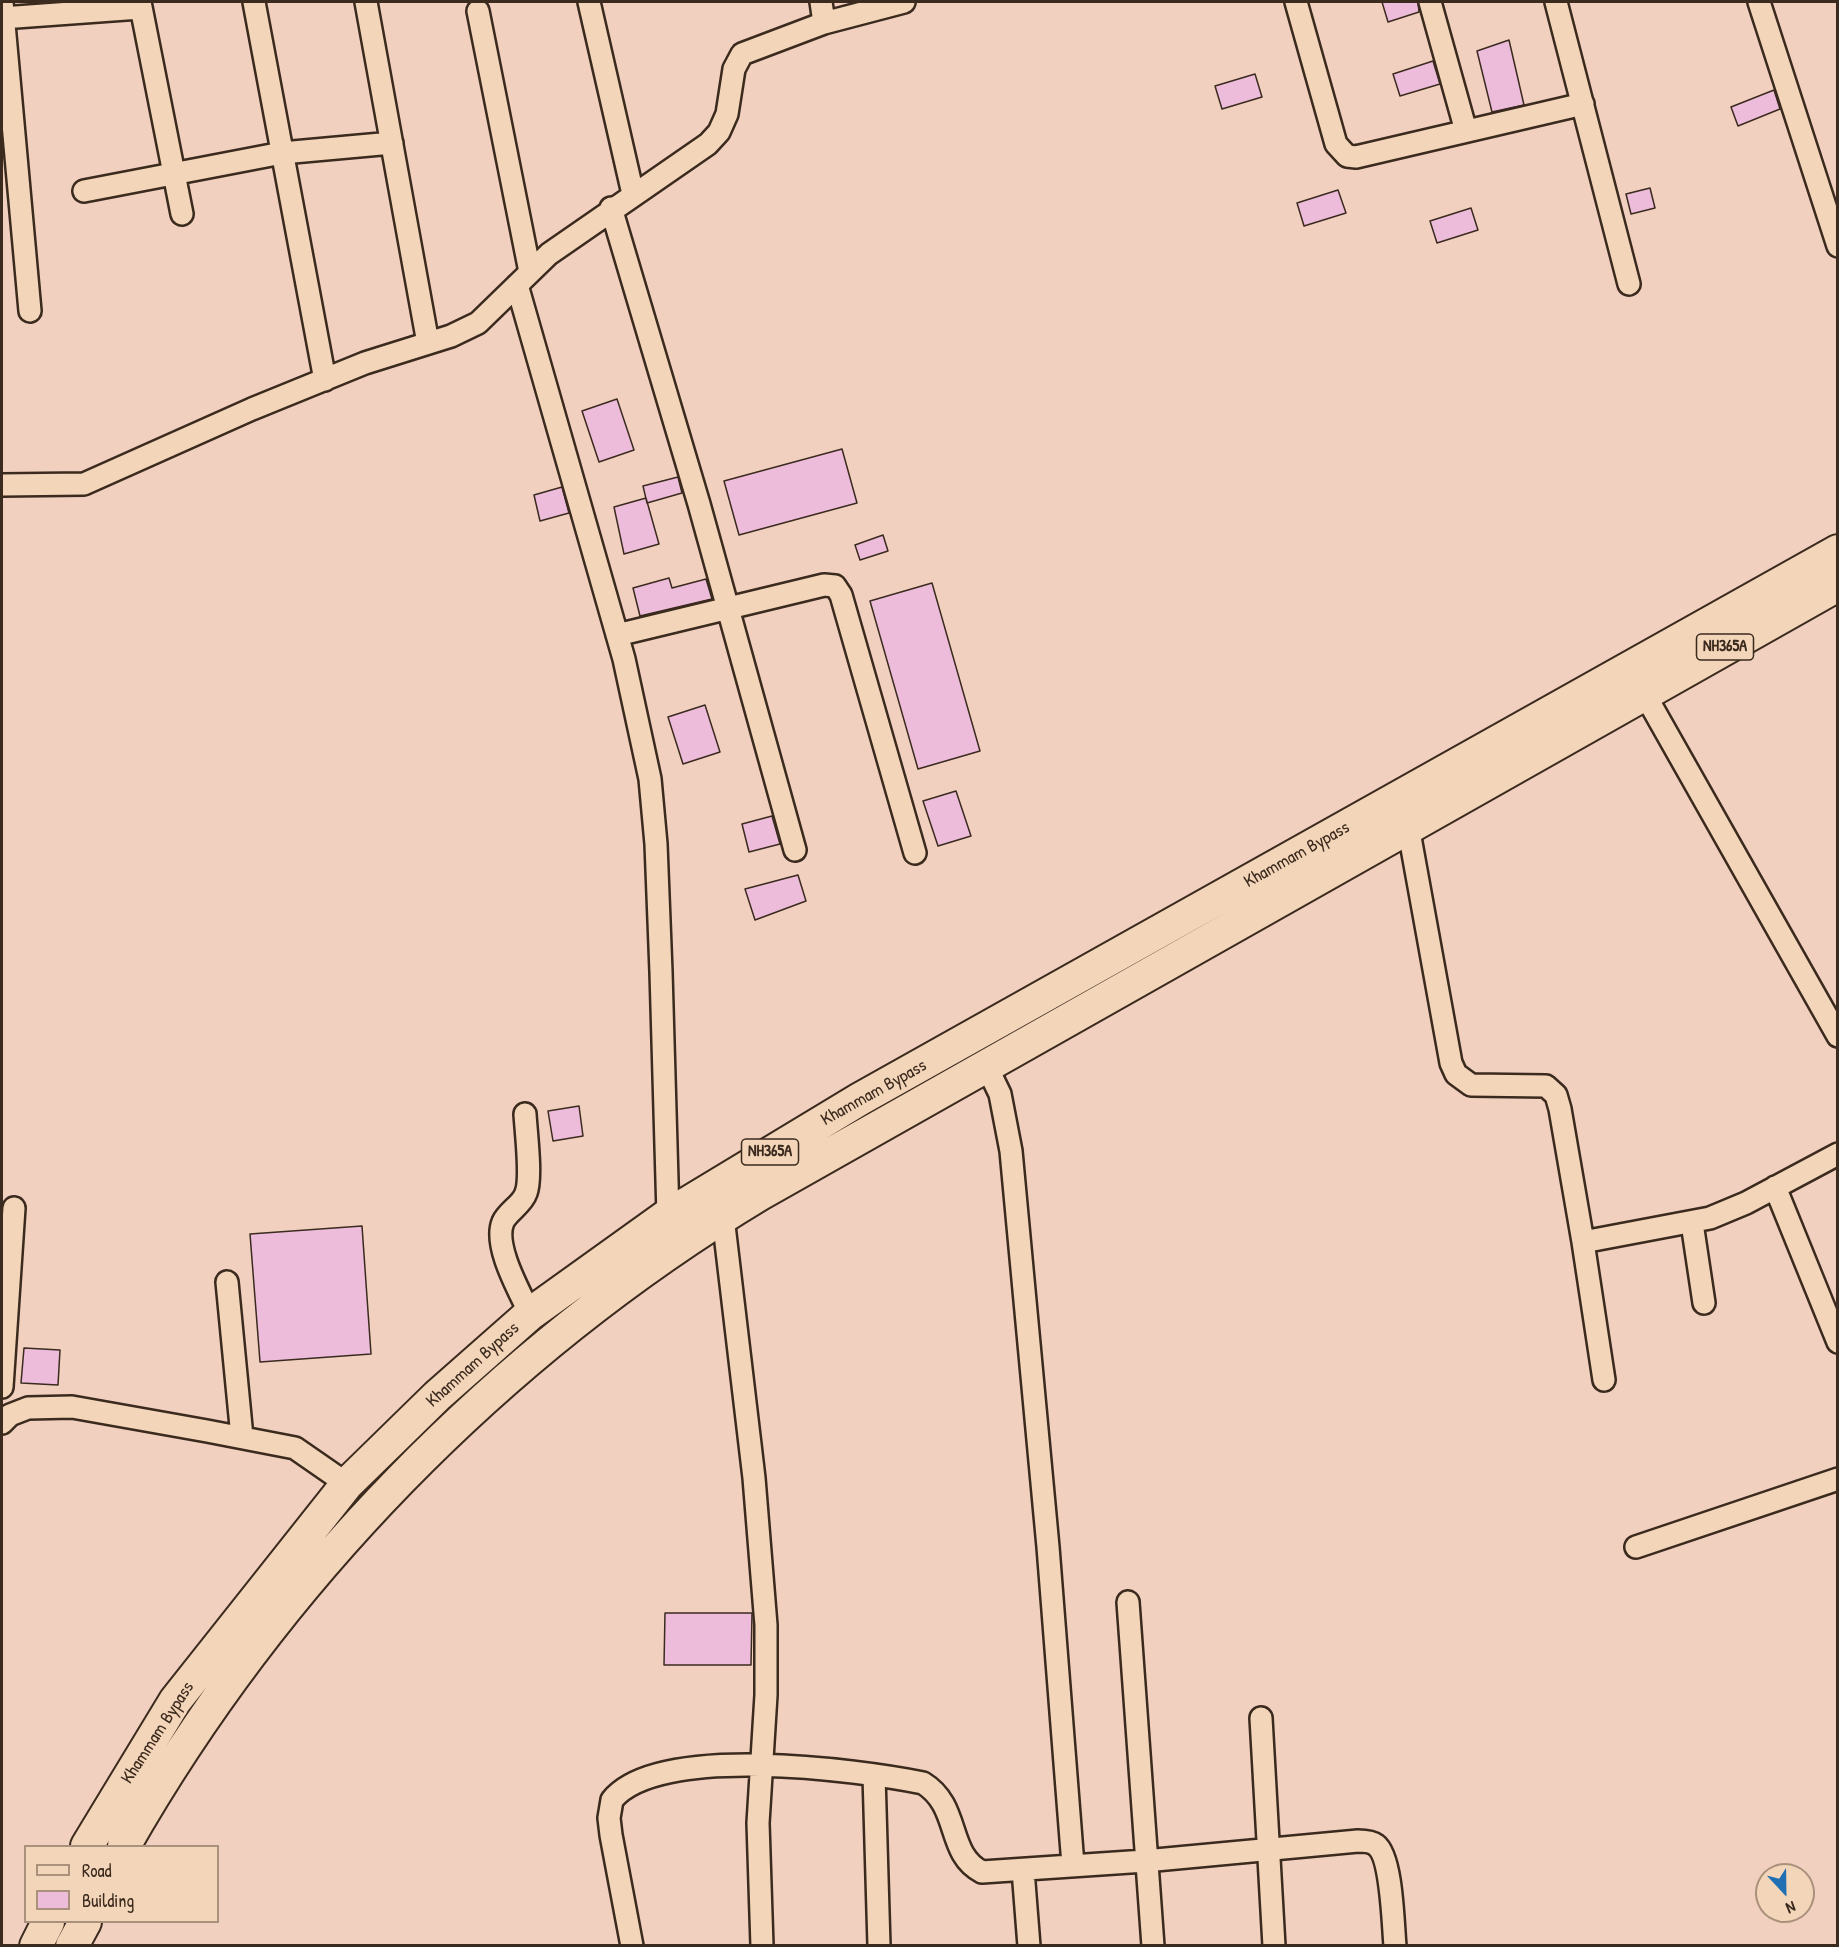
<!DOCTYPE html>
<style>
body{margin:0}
#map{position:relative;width:1839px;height:1947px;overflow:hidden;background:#f2d0c0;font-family:"Patrick Hand",sans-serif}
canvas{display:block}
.frame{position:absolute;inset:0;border:3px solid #3b2a1e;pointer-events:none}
.legend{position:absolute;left:24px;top:1845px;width:195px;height:78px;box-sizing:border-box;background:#f3d5b9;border:2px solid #a9917b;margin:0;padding:8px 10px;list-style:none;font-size:18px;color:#3b2a1e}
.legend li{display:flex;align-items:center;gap:12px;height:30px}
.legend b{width:30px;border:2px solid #a9917b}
.north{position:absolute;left:1755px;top:1863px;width:60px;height:60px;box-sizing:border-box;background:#f3d5b9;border:2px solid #a9917b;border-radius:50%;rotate:158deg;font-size:16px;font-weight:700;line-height:24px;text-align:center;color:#3b2a1e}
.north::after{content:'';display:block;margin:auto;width:21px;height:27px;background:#1f6fb2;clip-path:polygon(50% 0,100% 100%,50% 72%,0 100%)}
</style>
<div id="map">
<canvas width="1839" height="1947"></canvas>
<div class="frame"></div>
<ul class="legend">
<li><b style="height:8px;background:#f3d5b9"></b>Road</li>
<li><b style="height:16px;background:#edbcdb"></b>Building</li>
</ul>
<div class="north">N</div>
</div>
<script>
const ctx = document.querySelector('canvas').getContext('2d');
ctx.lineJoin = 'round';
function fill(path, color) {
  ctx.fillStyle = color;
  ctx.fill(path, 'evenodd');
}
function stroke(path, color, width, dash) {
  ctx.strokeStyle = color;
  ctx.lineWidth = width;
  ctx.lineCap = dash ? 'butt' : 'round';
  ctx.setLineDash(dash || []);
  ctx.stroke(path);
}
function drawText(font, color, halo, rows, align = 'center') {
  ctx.font = font + ' "Patrick Hand",sans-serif';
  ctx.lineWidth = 5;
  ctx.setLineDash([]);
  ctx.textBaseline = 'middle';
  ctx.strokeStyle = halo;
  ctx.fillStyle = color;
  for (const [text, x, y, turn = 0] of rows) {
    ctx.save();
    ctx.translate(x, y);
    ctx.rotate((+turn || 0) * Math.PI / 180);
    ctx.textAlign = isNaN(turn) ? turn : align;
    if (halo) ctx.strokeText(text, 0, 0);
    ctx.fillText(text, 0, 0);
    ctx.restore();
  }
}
const building = new Path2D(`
 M1382 2H1418L1419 12 1388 22Z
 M1509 40 1524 105 1492 112 1477 51Z
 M1433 61 1440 84 1400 96 1393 74Z
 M1255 74 1262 97 1222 109 1215 86Z
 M1774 90 1780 109 1738 126 1731 107Z
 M1650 188 1655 208 1631 214 1626 194Z
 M1338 190 1346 213 1304 226 1297 203Z
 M1471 208 1478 230 1437 243 1430 221Z
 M617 399 634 450 599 462 582 411Z
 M842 449 857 503 739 535 724 481Z
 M678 477 682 493 647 503 643 486Z
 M562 487 569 513 540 521 534 495Z
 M646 498 659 544 624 554 614 507Z
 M883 535 888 551 860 560 855 545Z
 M669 578 672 588 706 579 712 599 640 616 633 588Z
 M932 583 980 751 918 769 870 601Z
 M705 705 720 752 683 764 668 717Z
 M956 791 971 836 938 846 923 801Z
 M772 816 780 844 749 852 742 824Z
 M798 875 806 901 755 920 745 889Z
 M579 1106 583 1136 553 1141 548 1111Z
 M362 1226 371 1354 260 1362 250 1234Z
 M24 1348 60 1350 58 1385 21 1383Z
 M665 1613H752L751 1665H664Z`);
const minor = new Path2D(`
 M2 2 30 311
 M140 2 182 214
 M254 2 325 380
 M366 2 428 343
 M589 2 633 194
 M821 2 824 23
 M1296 2 1336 144 1347 156 1356 157 1583 104
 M1430 2 1466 131
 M1556 2 1629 284
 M1759 2 1838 246
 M478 11 530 272
 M2 18 140 8
 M84 191 282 153 392 143
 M611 208 699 504 795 850
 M517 285 624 659 650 779 656 844 661 972 668 1215
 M2 485 84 484 252 409 365 363 451 336 478 323 549 254 708 144 719 132 727 114 734 69 742 54 824 23 904 2
 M617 635 824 585 835 586 841 595 915 853
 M1644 693 1838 1036
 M1408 826 1451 1063 1456 1074 1471 1085 1546 1086 1556 1095 1560 1109 1583 1242 1710 1218 1746 1203 1838 1154
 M986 1065 1000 1094 1011 1151 1048 1547 1073 1865
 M525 1114C526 1132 532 1178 526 1193 522 1205 508 1211 503 1222 493 1246 520 1292 530 1314
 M1775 1187 1838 1342
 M723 1217 754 1478 766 1625V1695L758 1823 762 1946
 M1692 1223 1704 1303
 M1583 1242 1604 1380
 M227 1282 242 1437
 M2 1387 14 1208
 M2 1423 10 1415 28 1408 72 1407 207 1431 295 1448 347 1484
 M1636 1547 1838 1479
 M1128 1602 1153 1946
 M1261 1718 1274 1946
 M874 1775 879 1946
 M1023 1870 1029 1946
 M632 1946 611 1835 609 1818 612 1800C658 1743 858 1770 923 1783 961 1806 946 1854 982 1872L1145 1861 1358 1841C1363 1841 1371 1841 1376 1845 1392 1857 1393 1925 1395 1946`);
const highway = new Path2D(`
 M87 1846 175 1701 347 1484 437 1396 530 1314 668 1215 860 1099 1838 551
 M124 1846C275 1581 498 1352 760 1194L1838 585
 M36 1946 48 1922
 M72 1946 85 1922`);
const shields = [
 [1725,647,57],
 [770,1152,57]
];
const shieldNames = [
 ["NH365A",1725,647],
 ["NH365A",770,1152]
];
const streetNames = [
 ["Khammam Bypass",1297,855,-29],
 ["Khammam Bypass",874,1093,-29],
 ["Khammam Bypass",473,1365,-42],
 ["Khammam Bypass",158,1733,-57]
];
fill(building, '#edbcdb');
stroke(building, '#3b2a1e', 1.5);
stroke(minor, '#3b2a1e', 26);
stroke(highway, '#3b2a1e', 36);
stroke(minor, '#f3d5b9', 21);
stroke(highway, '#f3d5b9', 32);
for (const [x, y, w] of shields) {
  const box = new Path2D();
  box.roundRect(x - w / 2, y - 13, w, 26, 4.5);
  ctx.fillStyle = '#f3d5b9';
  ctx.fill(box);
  stroke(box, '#3b2a1e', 1.5);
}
drawText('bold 16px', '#3b2a1e', null, shieldNames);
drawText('18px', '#3b2a1e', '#f3d5b9', streetNames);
</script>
